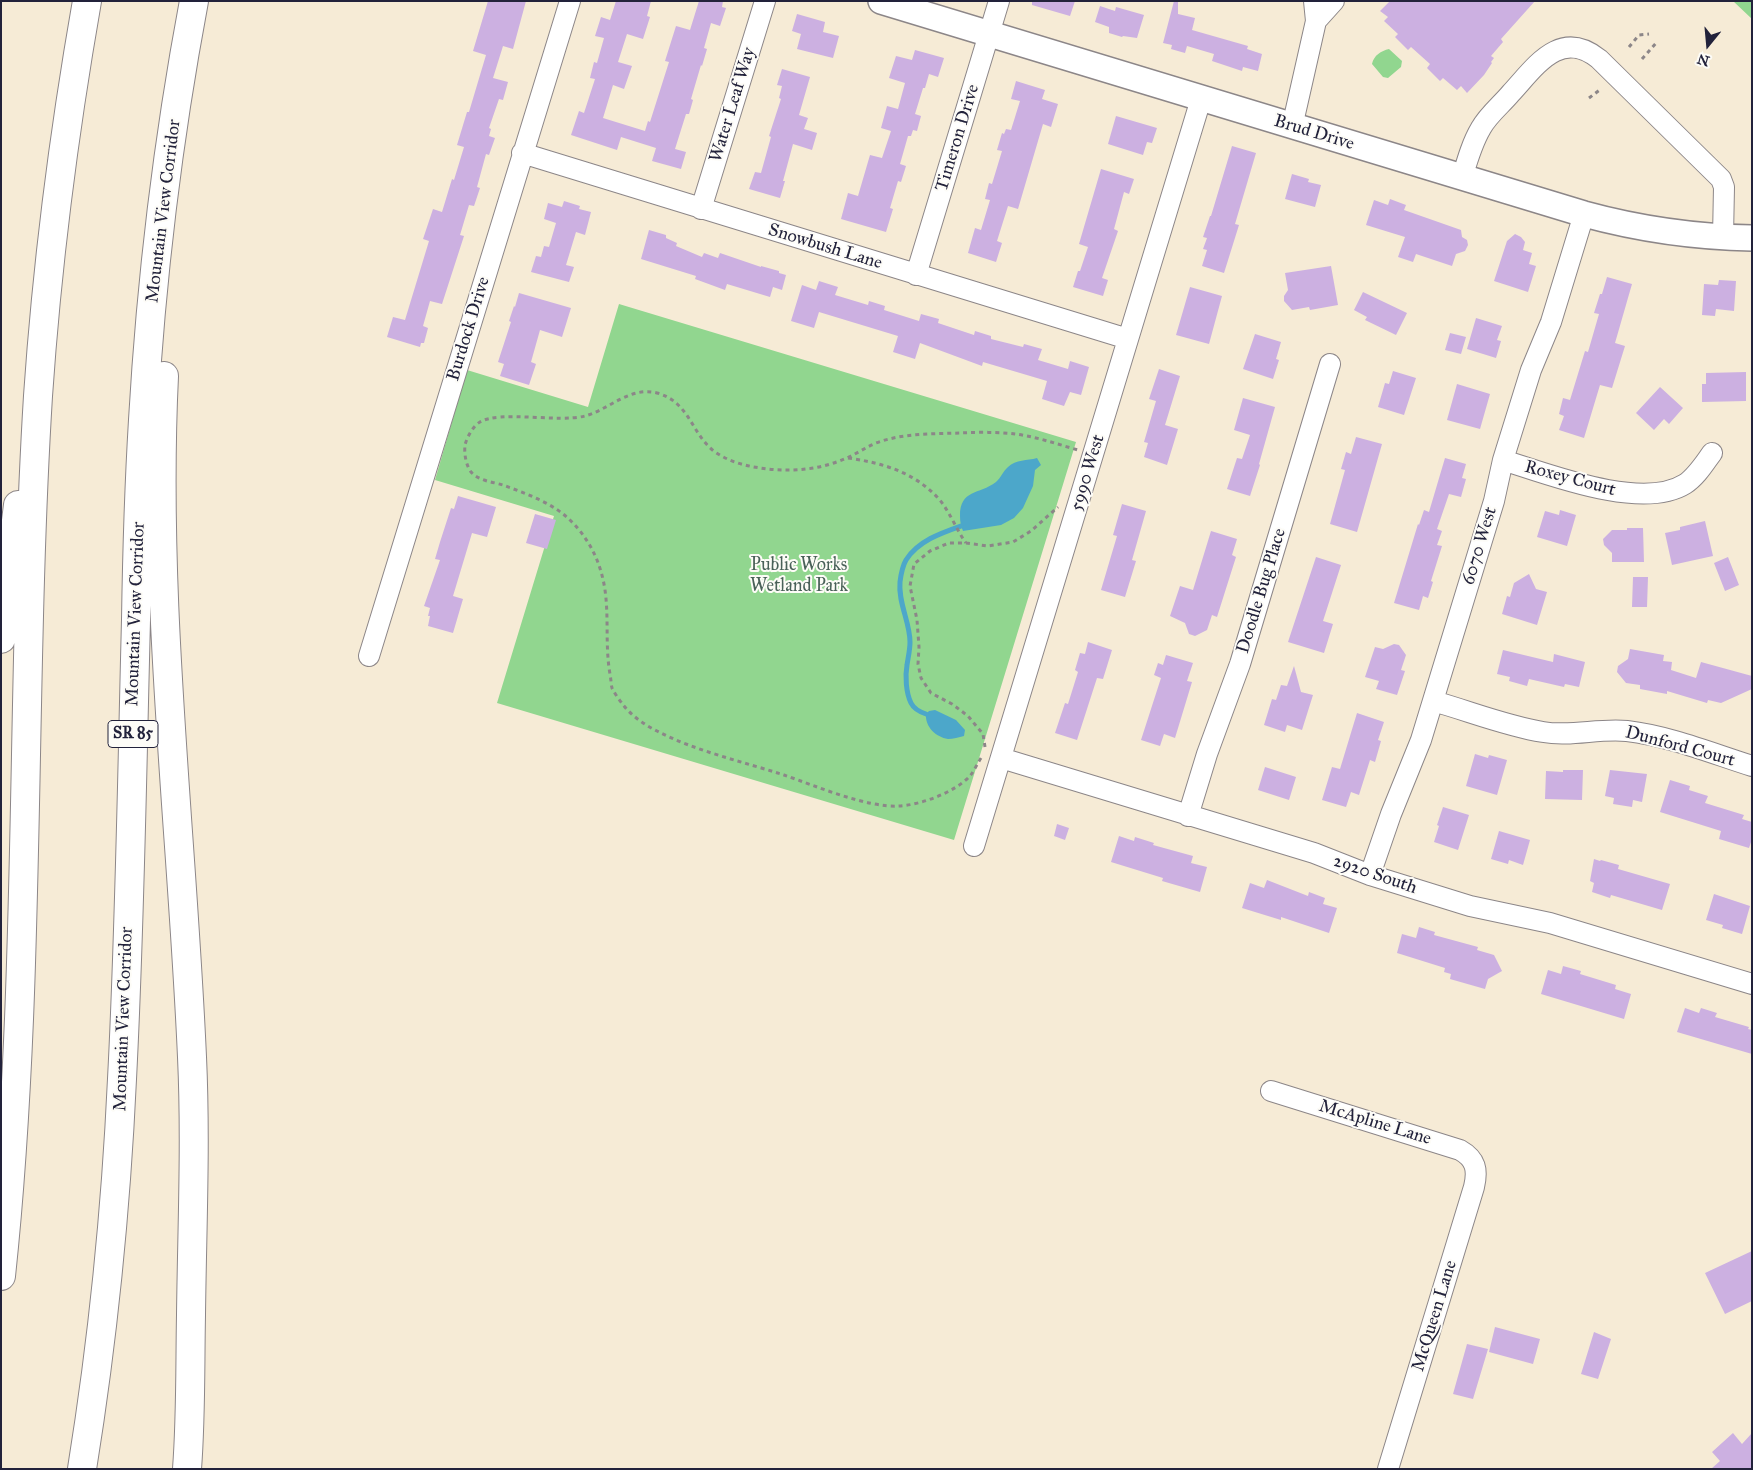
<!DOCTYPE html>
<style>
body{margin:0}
#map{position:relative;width:1753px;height:1470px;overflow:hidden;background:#f6ebd6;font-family:"IM FELL Great Primer",serif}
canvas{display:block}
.frame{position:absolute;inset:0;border:2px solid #22223b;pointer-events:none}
.north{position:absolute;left:1683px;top:20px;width:50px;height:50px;-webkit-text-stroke:4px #fdfcf7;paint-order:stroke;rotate:197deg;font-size:14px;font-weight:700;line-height:20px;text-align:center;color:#22223b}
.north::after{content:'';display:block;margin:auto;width:18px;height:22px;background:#22223b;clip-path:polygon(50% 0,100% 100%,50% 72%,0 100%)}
</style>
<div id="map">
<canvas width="1753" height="1470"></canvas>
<div class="frame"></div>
<div class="north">N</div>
</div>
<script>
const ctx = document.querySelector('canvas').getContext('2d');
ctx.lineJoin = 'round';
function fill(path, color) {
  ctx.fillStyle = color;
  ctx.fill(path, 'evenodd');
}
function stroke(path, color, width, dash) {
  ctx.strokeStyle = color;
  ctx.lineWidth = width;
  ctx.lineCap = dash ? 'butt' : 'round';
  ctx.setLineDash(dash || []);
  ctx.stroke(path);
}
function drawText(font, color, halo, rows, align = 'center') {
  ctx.font = font + ' "IM FELL Great Primer",serif';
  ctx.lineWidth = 4;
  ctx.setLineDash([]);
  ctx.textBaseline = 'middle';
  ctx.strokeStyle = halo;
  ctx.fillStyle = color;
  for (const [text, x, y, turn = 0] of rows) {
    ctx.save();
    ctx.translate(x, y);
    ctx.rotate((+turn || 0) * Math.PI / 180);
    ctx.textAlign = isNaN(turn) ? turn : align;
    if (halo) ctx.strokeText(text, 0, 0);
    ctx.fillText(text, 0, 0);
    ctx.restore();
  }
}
const green = new Path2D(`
 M1733 1H1752V19Z
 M1389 49 1402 61 1401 67 1388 78 1383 77 1372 64C1374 55 1381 51 1389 49Z
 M619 304 1076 442 954 840 497 703 554 516 435 480 467 370 588 407Z`);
const water = new Path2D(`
 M1037 458 1041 465 1035 470 1033 486 1023 508 1014 518 1001 525 963 531C961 526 960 522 960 516 960 489 979 495 996 482 1001 478 1003 471 1008 467 1016 459 1027 461 1037 458Z
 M935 710 956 720 965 730 964 736C959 737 953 739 948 739 936 737 925 727 926 714L929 711Z`);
const stream = new Path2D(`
 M926 714C920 712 914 709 911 703 906 693 905 676 907 665 908 658 910 650 910 642 910 622 898 603 900 582 901 574 902 567 906 560 918 541 941 533 961 526`);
const building = new Path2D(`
 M488 1H526L513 49 503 46 493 78 508 82 503 100 499 99 489 128 491 129 489 136 495 138 489 155 486 154 477 187 480 188 474 206 469 205 460 235 464 236 442 304 430 301 423 326 428 328 424 343H421L420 347 387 337 393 317 405 320 429 241 423 239 433 209 442 212 452 179 454 180 464 147 457 145 467 112H469L486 55 473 51Z
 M616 1H651L647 16 650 17 643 39 627 34 618 62 632 66 624 89 613 85 603 118 645 131 648 121 650 122 669 62 665 61 676 26 690 30 699 1H723L722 7 726 8 720 26 711 23 704 48 707 49 702 66 701 65 691 99 693 100 689 114H686L675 149 686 152 681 169 652 161 656 148 621 137 617 150 571 135 579 111 584 113 595 79 590 78 594 62 597 63 604 38 595 36 601 17 610 20Z
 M1032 1H1075L1070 16 1032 5Z
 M1174 1H1178V14L1195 18 1192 30 1248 46 1247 49 1262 54 1258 71 1243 67 1242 71 1212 61 1214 54 1187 46 1185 53 1171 49 1172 45 1163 43Z
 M1390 1H1535L1501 39 1503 42 1491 56 1494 58 1491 62 1492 63 1484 75 1467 93 1461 86 1457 90 1443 78 1440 81 1427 68 1430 64 1411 47 1408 50 1395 37 1398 34 1384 21 1388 17 1380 11Z
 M1100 6 1115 11 1116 7 1144 15 1137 38 1123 36 1122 37 1109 33V27L1095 22Z
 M797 14 825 22 823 32 839 36 833 58 797 49 801 34 792 31Z
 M915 50 944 58 938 77 929 74 925 88H923L915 114 921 116 917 131 913 130 911 136H908L900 164 906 166 901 182 898 181 890 208 893 209 886 232 841 219 848 193 858 196 870 155 882 158 891 131 881 128 887 106 898 109 905 83 889 78 896 56 912 60Z
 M782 69 810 77 799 115 808 118 804 129 817 133 812 150 793 144 783 181H785L780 198 749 189 755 172 761 173 771 137 769 136 781 99 779 98 782 86 777 85Z
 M1016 81 1045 90 1042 99 1058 104 1051 127 1043 124 1018 209 1008 206 997 241 1002 243 996 262 968 253 975 228 981 230 990 200 985 199 989 183 992 184 1002 151 997 150 1002 133 1004 134 1006 129 1011 130 1020 101 1011 99Z
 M1116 116 1157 128 1152 143 1147 142 1143 155 1108 144Z
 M1232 146 1256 153 1235 224 1239 225 1224 273 1202 266 1207 250 1203 249 1207 238 1203 237 1210 216H1211Z
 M1101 169 1134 179 1129 194 1124 192 1114 229 1118 231 1102 278 1108 280 1103 296 1073 287 1078 271H1080L1088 247 1079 244Z
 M1292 174 1309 179 1308 182 1321 185 1315 207 1285 199Z
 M1390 199 1406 205 1404 210 1461 230 1462 237 1467 240 1468 245 1465 251 1456 254 1452 266 1416 254 1413 262 1398 257 1405 237 1366 225 1374 200 1388 205Z
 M564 201 580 206 579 209 591 212 585 235 576 232 566 265 574 267 569 282 531 272 536 256 541 257 544 246 549 247 556 223 544 219 548 203 562 207Z
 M649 230 666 235V238L677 243 676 246 702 257 704 253 718 258 720 253 761 267V266L779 271V273L786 275 782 290 773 287 770 297 727 284 725 290 695 279 696 276 641 259Z
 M1515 234 1521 237 1525 242 1523 250 1532 253 1529 264 1536 266 1528 292 1494 281 1507 241Z
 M1331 266 1338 305 1310 310 1309 307 1292 310 1284 301V296L1288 290 1285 273Z
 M1607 277 1632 284 1615 343 1625 346 1612 388 1600 385 1584 438 1559 430 1564 416 1559 414 1563 398 1570 400 1585 351 1588 352 1599 314 1594 313 1600 294H1602Z
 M1719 280 1736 281 1734 311 1716 309 1715 316 1702 315 1704 284 1718 285Z
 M819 281 838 287 835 295 868 305 869 301 885 306 884 310 919 321 921 314 939 319 938 323 974 335 975 331 991 336V339L1023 347 1024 344 1042 349 1038 360 1068 369 1070 361 1089 367 1081 395 1070 392 1064 406 1042 399 1047 381 983 362 982 366 920 343 915 359 893 352 898 336 819 312 814 328 791 321 802 285 816 290Z
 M1190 287 1222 296 1209 344 1176 335Z
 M1363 292 1407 313 1396 335 1365 320 1367 317 1354 310Z
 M519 293 571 308 562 337 540 330 531 362 536 364 529 385 500 376 504 364 498 362 511 322 509 321 514 306 515 307Z
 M1476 318 1502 326 1497 340 1501 341 1496 358 1467 349Z
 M1450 333 1466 337 1461 354 1445 350Z
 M1255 334 1281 342 1276 359 1279 360 1273 379 1243 369Z
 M1159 369 1180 376 1165 425 1178 429 1167 465 1144 457 1148 443 1144 442 1156 401 1149 399Z
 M1393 371 1416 378 1404 415 1378 407 1385 383 1389 384Z
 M1746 372V401L1702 402V384H1706V373Z
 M1457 384 1490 394 1480 429 1447 420Z
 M1660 387 1683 408 1669 424 1664 419 1654 430 1636 413Z
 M1243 398 1275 407 1259 464 1260 465 1250 496 1227 489 1237 458 1242 459 1250 435 1234 430Z
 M1356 437 1382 444 1357 532 1330 524 1345 470 1341 469 1346 452 1351 454Z
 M1445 458 1466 464 1462 478 1466 479 1461 497 1449 494 1437 529 1442 531 1437 545 1442 546 1431 581 1433 582 1428 598 1423 596 1419 610 1394 603 1418 524 1419 525 1424 510 1429 512Z
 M458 496 496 507 487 537 472 533 453 596 463 599 453 633 428 626 430 616H428L430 608 424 606 440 560 435 559 440 542 451 508 454 509Z
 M1122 504 1146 511 1132 560 1136 561 1125 597 1101 590 1117 536 1113 535Z
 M1560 510 1576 515 1567 546 1537 537 1545 511 1559 515Z
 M535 514 556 520 547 549 526 543Z
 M1705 521 1713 556 1672 565 1665 533 1680 530V527Z
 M1627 528H1643L1644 562H1612V553L1604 545 1603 539 1612 530H1627Z
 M1211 531 1237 539 1232 555 1236 557 1217 617 1212 615 1207 630 1195 636 1189 634 1185 623 1170 616 1180 586 1193 590Z
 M1316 557 1341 565 1323 621 1333 624 1324 653 1288 642Z
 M1728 557 1739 585 1725 591 1714 563Z
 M1529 574 1536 589 1547 592 1537 625 1502 614 1507 596 1510 597 1514 583Z
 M1633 577H1648L1647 607H1632Z
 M1088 642 1112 650 1103 679 1097 678 1077 740 1055 733 1065 703 1068 704 1078 672 1075 670 1080 653 1085 654Z
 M1394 644 1399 645 1406 655 1401 670 1405 671 1397 695 1376 689 1379 681 1365 677 1375 647 1383 649Z
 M1630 649 1664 655 1663 661 1672 662 1671 670 1696 678 1701 662 1752 676V689L1721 703 1708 700 1707 703 1667 691V694L1640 689V685L1626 683 1617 672 1618 666 1628 659Z
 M1503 650 1553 662 1554 654 1585 662 1579 687 1565 684 1564 687 1529 679 1527 686 1509 681 1510 677 1497 674Z
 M1166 655 1193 663 1187 681 1192 682 1175 738 1164 734 1160 746 1141 740 1161 678 1154 675 1158 663 1163 665Z
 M1294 666 1301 692 1313 695 1302 730 1287 725 1285 732 1264 725 1272 699 1276 700 1281 685 1287 686Z
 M1357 713 1384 722 1378 740 1381 741 1375 762 1370 760 1359 795 1351 792 1346 807 1322 800 1332 767 1340 769Z
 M1475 754 1488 758 1489 755 1507 760 1497 795 1466 786Z
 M1265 767 1296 777 1289 800 1258 790Z
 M1563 770H1583L1582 800 1545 799 1546 771 1563 772Z
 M1610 770 1647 774 1642 802 1633 800 1632 807 1613 804 1614 798 1605 796Z
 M1670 780 1690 786 1689 790 1708 796 1705 803 1744 815 1742 819 1752 822V839L1749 848 1719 839 1721 831 1660 812Z
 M1443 807 1469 815 1458 850 1434 842 1439 826 1437 825Z
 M1057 824 1069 828 1065 840 1054 836Z
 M1499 831 1530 840 1523 865 1509 860 1508 864 1491 859Z
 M1119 836 1134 841 1135 837 1154 843 1153 845 1193 856 1191 863 1207 867 1200 892 1162 881 1163 878 1111 862Z
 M1594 859 1600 861 1601 860 1619 865 1618 869 1670 884 1662 910 1611 895 1610 898 1592 892 1594 883 1590 881Z
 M1267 880 1308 896 1309 892 1325 898 1323 904 1337 908 1329 933 1281 917V920L1242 908 1250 883 1264 888Z
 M1714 894 1750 906 1742 934 1722 928 1723 925 1706 920Z
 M1419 927 1435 932 1434 935 1478 947 1477 950 1494 955 1502 971 1488 979 1485 989 1450 979 1451 974 1444 972 1445 968 1397 953 1402 934 1416 938Z
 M1563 966 1581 971 1580 974 1616 985 1615 989 1631 994 1624 1019 1541 994 1548 970 1561 974Z
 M1685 1008 1699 1013 1701 1008 1717 1013 1715 1017 1749 1027 1748 1029 1752 1030V1054L1677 1032Z
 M1752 1251V1301L1725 1314 1705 1273Z
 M1495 1327 1540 1339 1533 1364 1489 1352Z
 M1594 1332 1611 1339 1598 1379 1581 1374Z
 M1467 1344 1488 1349 1473 1399 1453 1394Z
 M1733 1433 1742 1444 1752 1433V1469H1711L1720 1461 1712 1452Z`);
const path = new Path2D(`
 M1629 47 1639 35 1649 34
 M1642 59 1657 42
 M1589 98 1601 89
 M848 458C883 463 914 472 939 499 950 512 956 529 966 543
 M985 747 983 734 968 716 952 704 931 693 921 678 918 664 919 647 917 620 910 586 914 564 930 551 949 543H966L988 546 1013 542 1031 531 1058 507
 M981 758C977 764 974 771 970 776 955 792 921 805 899 806 867 808 816 786 784 775 744 762 695 751 657 731 645 725 633 717 624 706 620 701 615 694 612 688 611 684 611 679 610 674 605 646 609 618 605 590 601 563 590 540 571 521 553 503 527 494 503 485 493 482 479 481 471 472 466 465 464 454 465 445 467 437 473 426 480 422 500 410 558 423 585 416 610 409 630 386 657 393 690 402 691 434 715 452 731 463 750 467 768 469 797 472 824 469 851 456 859 452 867 447 876 443 903 433 932 434 960 433 978 432 998 432 1016 434 1037 437 1057 444 1078 450`);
const minor = new Path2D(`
 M1316 21 1334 1
 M1292 127 1316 21 1314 1
 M522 153 1128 339
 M1462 178C1467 161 1472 143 1481 128 1488 115 1502 104 1511 93 1536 66 1560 28 1599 59L1721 179 1724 187 1723 237
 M701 209 765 1
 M916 275 999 1
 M1503 460C1548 474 1642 511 1685 484 1696 477 1704 464 1712 453
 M369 656 570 1
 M1433 701C1469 711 1506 726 1543 732 1571 737 1599 728 1627 731 1669 736 1711 753 1752 766
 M1001 758 1314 853 1370 875 1470 906 1550 923 1752 984
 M1188 816 1207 754 1240 664 1330 364
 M974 846 1201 99
 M1370 875 1391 814 1421 740 1494 501 1503 460 1531 370 1551 322 1584 214
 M1271 1091 1460 1150C1476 1159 1478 1170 1474 1187L1388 1469`);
const major = new Path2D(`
 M881 1 1584 214C1639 229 1694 237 1752 238`);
const highway = new Path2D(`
 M164 376C153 603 182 830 192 1057 196 1143 192 1229 191 1315 190 1366 191 1418 187 1469
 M1 639 18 505
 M1 1276C32 984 20 689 38 396 47 264 64 132 87 1
 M82 1469C103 1339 116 1209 122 1079 130 926 132 773 136 620 137 553 139 486 143 420 151 280 168 139 194 1`);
const shields = [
 [133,734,50]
];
const shieldNames = [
 ["SR 85",133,734]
];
const streetNames = [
 ["Water Leaf Way",733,105,-73],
 ["Brud Drive",1314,133,17],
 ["Timeron Drive",958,138,-73],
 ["Mountain View Corridor",164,211,-83],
 ["Snowbush Lane",825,247,17],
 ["Burdock Drive",469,329,-73],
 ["5990 West",1088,473,-73],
 ["Roxey Court",1570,479,15],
 ["6070 West",1480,546,-73],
 ["Doodle Bug Place",1262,591,-73],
 ["Mountain View Corridor",136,614,-88],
 ["Dunford Court",1680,747,15],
 ["2920 South",1375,875,19],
 ["Mountain View Corridor",124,1019,-88],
 ["McApline Lane",1375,1123,17],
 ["McQueen Lane",1435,1316,-73]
];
const parkNames = [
 ["Public Works",799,566],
 ["Wetland Park",799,587]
];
fill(green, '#91d68f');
fill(water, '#4ca7ca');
stroke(stream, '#4ca7ca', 5);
fill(building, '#ccb0e1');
stroke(minor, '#8c8688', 22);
stroke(major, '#8c8688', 28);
stroke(highway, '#8c8688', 30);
stroke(path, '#8c8688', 3, [4, 4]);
stroke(minor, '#fff', 20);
stroke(major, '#fff', 25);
stroke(highway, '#fff', 28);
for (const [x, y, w] of shields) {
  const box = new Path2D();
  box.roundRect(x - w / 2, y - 13.5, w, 27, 4);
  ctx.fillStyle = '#fdfcf7';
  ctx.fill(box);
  stroke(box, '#22223b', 1);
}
drawText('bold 16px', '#22223b', null, shieldNames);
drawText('18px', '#22223b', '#fdfcf7', streetNames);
drawText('18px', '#496158', '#fdfcf7', parkNames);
</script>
